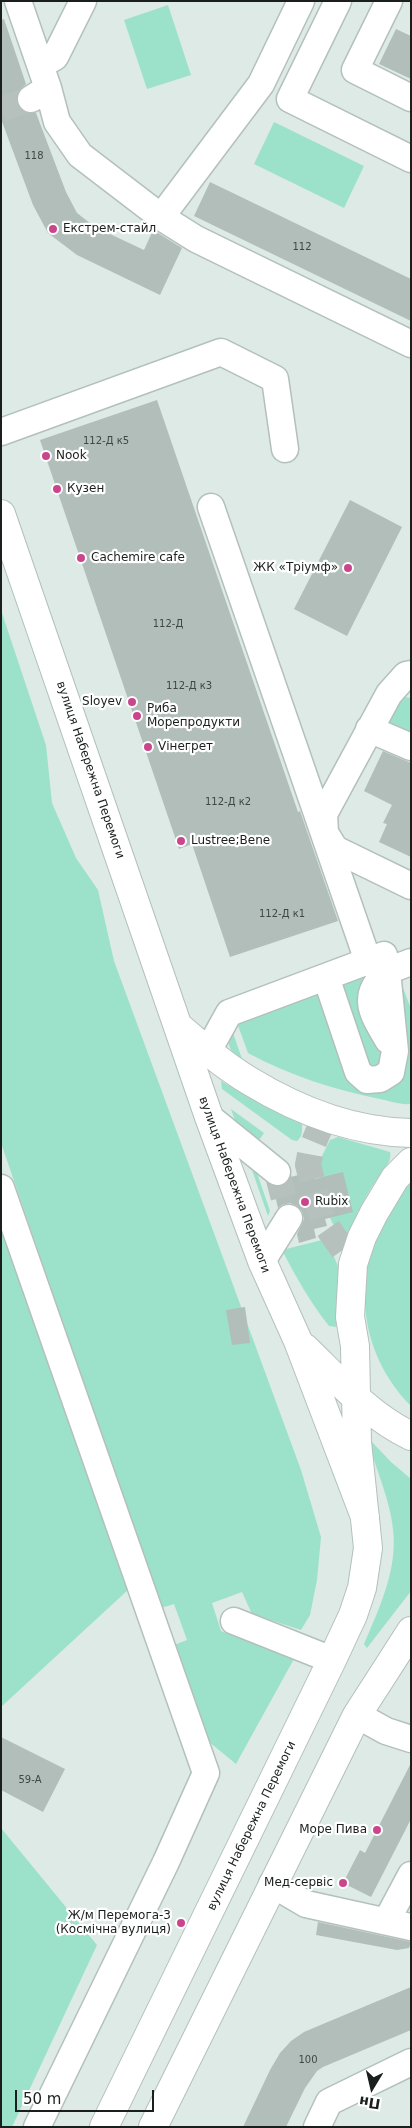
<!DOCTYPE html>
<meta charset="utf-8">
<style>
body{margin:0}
#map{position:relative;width:412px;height:2128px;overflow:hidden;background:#ddeae5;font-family:"DejaVu Sans",sans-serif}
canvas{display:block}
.frame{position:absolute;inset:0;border:2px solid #1a1f1d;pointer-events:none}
.north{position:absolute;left:347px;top:2063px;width:50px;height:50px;-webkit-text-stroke:4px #fff;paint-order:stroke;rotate:189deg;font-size:14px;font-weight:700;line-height:20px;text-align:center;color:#1a1f1d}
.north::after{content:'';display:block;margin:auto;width:18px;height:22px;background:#1a1f1d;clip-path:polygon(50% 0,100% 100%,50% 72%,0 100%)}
.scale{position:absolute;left:15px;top:2090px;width:139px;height:22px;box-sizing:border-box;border:2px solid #1a1f1d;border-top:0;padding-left:6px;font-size:15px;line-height:18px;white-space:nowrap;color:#1a1f1d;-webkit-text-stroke:4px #fff;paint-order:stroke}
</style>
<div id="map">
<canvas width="412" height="2128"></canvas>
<div class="frame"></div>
<div class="north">Пн</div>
<div class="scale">50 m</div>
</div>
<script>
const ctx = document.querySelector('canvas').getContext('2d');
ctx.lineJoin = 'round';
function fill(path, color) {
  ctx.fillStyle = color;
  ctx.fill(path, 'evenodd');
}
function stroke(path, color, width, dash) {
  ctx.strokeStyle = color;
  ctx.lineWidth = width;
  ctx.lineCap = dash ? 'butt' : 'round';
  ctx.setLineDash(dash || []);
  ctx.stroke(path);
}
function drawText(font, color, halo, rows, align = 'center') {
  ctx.font = font + ' "DejaVu Sans",sans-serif';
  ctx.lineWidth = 4.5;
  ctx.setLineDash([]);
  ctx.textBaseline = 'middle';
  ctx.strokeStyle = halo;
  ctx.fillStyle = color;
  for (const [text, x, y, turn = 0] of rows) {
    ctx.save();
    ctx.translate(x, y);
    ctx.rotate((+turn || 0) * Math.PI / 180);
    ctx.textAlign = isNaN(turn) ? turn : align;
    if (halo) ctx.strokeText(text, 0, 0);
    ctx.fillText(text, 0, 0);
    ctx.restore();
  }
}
const green = new Path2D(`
 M168 5 191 75 147 89 124 20Z
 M274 122 364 166 344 208 254 164Z
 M1 610 46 745 52 803 76 858 98 890 114 961 301 1470 321 1537 317 1580 310 1615 301 1630 252 1614 242 1592 212 1603 221 1631 295 1657 236 1764 208 1741 174 1645 187 1640 174 1604 161 1608 1 1143Z
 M405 697 411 698V736L387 725 398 698Z
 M385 964 390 1057 372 1075 339 994 344 980Z
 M397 972 411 1009V1104C400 1105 390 1101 380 1099 334 1090 289 1075 248 1053L236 1020 320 993 378 1086Z
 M231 1027 242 1059C228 1052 226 1042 231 1027Z
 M221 1081 261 1104 302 1122C302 1130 303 1136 297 1141L292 1140 222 1089Z
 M231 1109 264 1133 257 1143 239 1132Z
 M338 1137 390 1152C392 1161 386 1166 381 1173 366 1194 356 1215 346 1239 326 1226 324 1192 318 1171V1164L330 1140Z
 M252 1170 257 1173 270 1211 268 1216Z
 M411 1181V1406C348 1342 351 1246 411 1181Z
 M1 1230 94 1486 129 1589 1 1707Z
 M326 1239 339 1268 336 1327 329 1326C310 1302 296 1277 282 1250Z
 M372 1442 391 1462 411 1479V1591L367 1648 364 1644C379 1609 398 1569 393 1529 390 1500 377 1472 369 1444Z
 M1 1828 97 1945 12 2127H1Z`);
const building = new Path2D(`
 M4 19 26 84 17 93 16 99 18 107 25 113H36L66 192 77 213 95 227 144 250 153 230 182 248 160 295 77 255 48 233 33 205 1 119V20Z
 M396 29 411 36V79L379 64Z
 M210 182 411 279V321L194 216Z
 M157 400 298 812 300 811 338 921 230 957 192 844 179 849 40 440Z
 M350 500 402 527 347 636 294 609Z
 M383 751 411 763V857L379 842 387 824 383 823 392 805 364 791Z
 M313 1171 315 1179 343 1172 353 1212 325 1219 327 1226 314 1229 316 1238 299 1243 297 1234 304 1219 302 1211 297 1206 290 1203 282 1205 278 1208 273 1186H282L288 1182 291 1177Z
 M245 1307 250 1343 232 1345 226 1310Z
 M1 1737 65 1769 43 1812 1 1790Z
 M411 1763V1819L371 1897 343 1883 360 1850 365 1853Z
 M318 1922 411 1942 409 1948 397 1950 316 1935Z
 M411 1987V2030L323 2067 317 2071 305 2088 286 2127H243L270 2070 280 2053 291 2041 304 2032Z`);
const minorTunnel = new Path2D(`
 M1 109 31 99
 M324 1118 311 1149 308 1165 323 1221 353 1264
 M277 1172 289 1218`);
const minor = new Path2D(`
 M18 1 48 88
 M301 1 261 84 161 217 196 239 411 344
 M338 1 290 99 411 159
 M389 1 355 70 411 98
 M40 65 55 57 83 1
 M31 99 48 88 57 122 80 155 161 217
 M1 432 221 352 275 379 285 449
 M211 507 368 961
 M411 674 406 675 389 694 324 814 325 833 335 849 411 886
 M369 729 411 747
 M387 972C360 996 372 1013 388 1040
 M326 977 358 1072 367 1080 380 1079 391 1072 395 1051 387 971 411 962
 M208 1051 229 1013 384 955
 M209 1117 277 1172
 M1 1188 206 1773 166 1862 37 2127
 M262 1261 289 1218
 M234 1621 332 1660
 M357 1715 386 1731 411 1739
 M272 1884 306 1904 411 1927
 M387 1920 411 1875
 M317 2127 329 2102 411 2062`);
const major = new Path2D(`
 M1 514 209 1117 262 1261 298 1341 365 1517
 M178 1026C200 1045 223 1065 248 1080 297 1110 354 1132 411 1133
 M305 1348C338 1380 369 1416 411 1436
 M104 2127 332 1660 353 1615 362 1588 368 1548 357 1442 355 1346 350 1317 353 1264 362 1237 374 1213 395 1178 411 1162
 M153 2127 357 1715 411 1631`);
const markers = [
 [53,229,5,"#c9468c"],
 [46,456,5,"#c9468c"],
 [57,489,5,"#c9468c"],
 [81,558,5,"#c9468c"],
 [348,568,5,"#c9468c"],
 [132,702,5,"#c9468c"],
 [137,716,5,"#c9468c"],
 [148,747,5,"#c9468c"],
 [181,841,5,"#c9468c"],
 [305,1202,5,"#c9468c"],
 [377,1830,5,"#c9468c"],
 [343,1883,5,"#c9468c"],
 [181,1923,5,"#c9468c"]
];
const numberNames = [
 ["118",34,156],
 ["112",302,247],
 ["112-Д к5",106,441],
 ["112-Д",168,624],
 ["112-Д к3",189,686],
 ["112-Д к2",228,802],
 ["112-Д к1",282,914],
 ["59-А",30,1780],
 ["100",308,2060]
];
const poiNames = [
 ["Екстрем-стайл",63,229],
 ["Nook",56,456],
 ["Кузен",67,489],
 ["Cachemire cafe",91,558],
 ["ЖК «Тріумф»",338,568,"right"],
 ["Sloyev",122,702,"right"],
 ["Риба",147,709],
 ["Морепродукти",147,723],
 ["Vінегрет",158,747],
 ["Lustree;Bene",191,841],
 ["Rubix",315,1202],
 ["Море Пива",367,1830,"right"],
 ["Мед-сервіс",333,1883,"right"],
 ["Ж/м Перемога-3",171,1916,"right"],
 ["(Космічна вулиця)",171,1930,"right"]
];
const streetNames = [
 ["вулиця Набережна Перемоги",90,770,71],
 ["вулиця Набережна Перемоги",234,1185,70],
 ["вулиця Набережна Перемоги",252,1826,-64]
];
fill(green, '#9ce2ca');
fill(building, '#b1beb9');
stroke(minorTunnel, '#b6c1bd', 26, [26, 13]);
stroke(minor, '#b3c0bb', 29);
stroke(major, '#b3c0bb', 30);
stroke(minor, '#fff', 26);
stroke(major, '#fff', 28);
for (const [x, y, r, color] of markers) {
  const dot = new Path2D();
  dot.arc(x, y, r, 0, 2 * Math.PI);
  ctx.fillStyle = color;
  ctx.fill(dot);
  stroke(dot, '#fff', 2);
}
drawText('10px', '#404744', null, numberNames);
drawText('12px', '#1a1f1d', '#fff', poiNames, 'left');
drawText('12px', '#1a1f1d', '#fff', streetNames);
</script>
